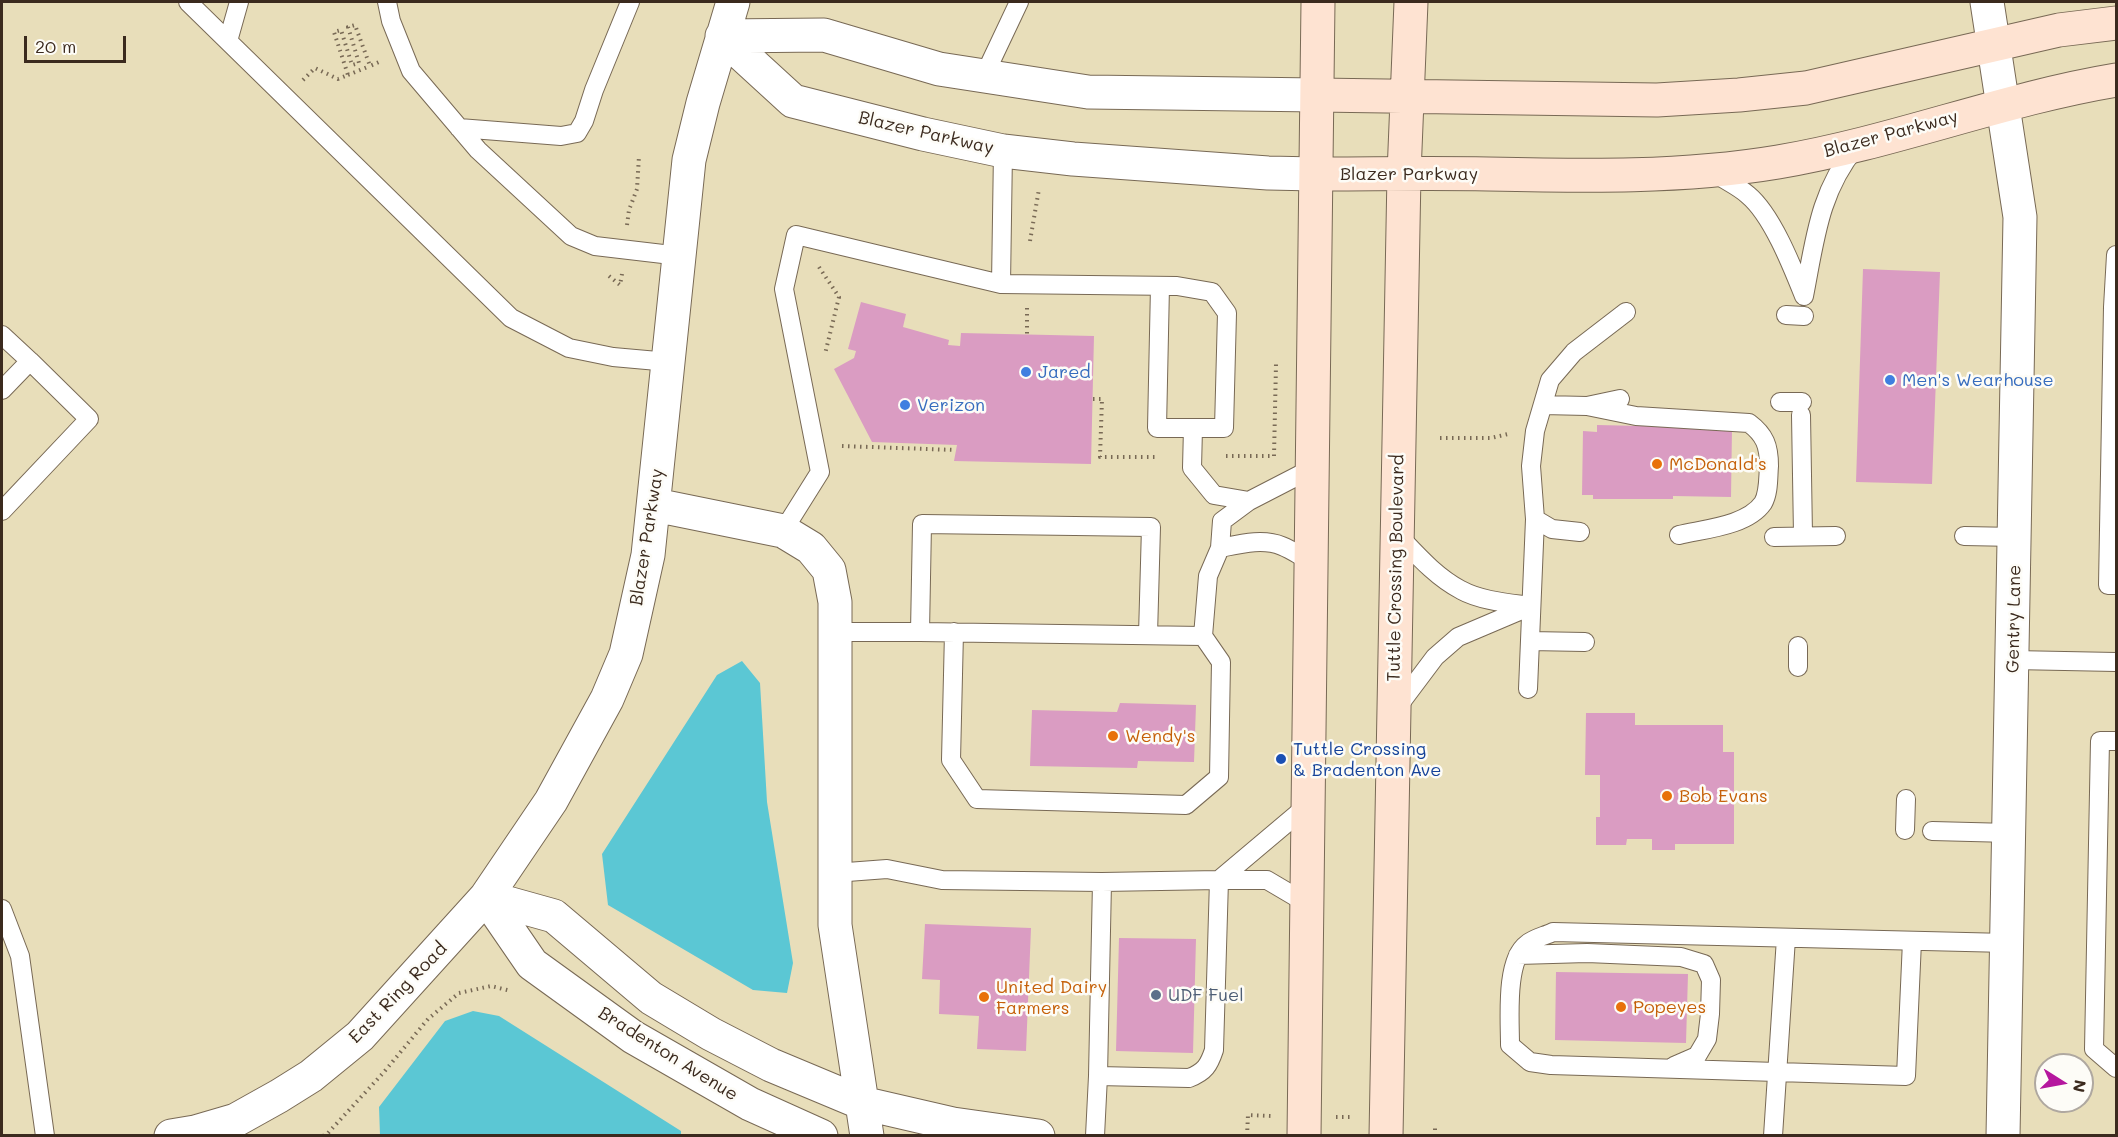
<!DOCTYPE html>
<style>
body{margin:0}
#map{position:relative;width:2118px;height:1137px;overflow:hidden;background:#e8deba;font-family:Mali,sans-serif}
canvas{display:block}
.frame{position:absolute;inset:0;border:3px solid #3b2a1e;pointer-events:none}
.north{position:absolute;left:2034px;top:1053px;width:60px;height:60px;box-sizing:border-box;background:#fdfcf7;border:2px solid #afa8a0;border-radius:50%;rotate:101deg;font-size:16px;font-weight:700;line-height:24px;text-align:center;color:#3b2a1e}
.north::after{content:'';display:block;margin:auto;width:21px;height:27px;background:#b5179e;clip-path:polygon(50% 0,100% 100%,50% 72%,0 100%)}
.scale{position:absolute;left:24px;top:36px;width:102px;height:27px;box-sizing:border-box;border:3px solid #3b2a1e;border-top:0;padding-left:8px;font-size:18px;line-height:21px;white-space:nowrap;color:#3b2a1e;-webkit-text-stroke:4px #fdfcf7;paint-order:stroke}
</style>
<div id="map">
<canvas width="2118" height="1137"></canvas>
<div class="frame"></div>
<div class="north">N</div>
<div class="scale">20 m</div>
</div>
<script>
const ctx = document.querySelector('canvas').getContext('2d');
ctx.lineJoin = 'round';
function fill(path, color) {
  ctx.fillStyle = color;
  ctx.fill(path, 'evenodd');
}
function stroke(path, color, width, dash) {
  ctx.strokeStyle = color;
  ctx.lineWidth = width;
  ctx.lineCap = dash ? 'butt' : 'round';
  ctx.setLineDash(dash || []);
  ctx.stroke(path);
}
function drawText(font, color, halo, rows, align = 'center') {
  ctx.font = font + ' Mali,sans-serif';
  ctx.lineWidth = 5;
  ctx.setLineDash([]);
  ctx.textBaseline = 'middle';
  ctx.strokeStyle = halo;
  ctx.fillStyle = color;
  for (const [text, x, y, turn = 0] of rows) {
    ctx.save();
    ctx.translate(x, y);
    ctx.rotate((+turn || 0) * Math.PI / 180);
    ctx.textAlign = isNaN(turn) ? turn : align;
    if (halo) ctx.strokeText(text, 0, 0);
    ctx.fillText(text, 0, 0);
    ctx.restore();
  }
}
const water = new Path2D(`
 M742 661 760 683 767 802 793 963 787 993 753 990 608 905 602 854 717 675Z
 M473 1011 499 1016 681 1131V1135H380L379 1107 445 1021Z`);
const building = new Path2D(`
 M1863 269 1940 272 1932 484 1856 482Z
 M861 302 906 314 903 327 949 340 948 345 960 346 961 333 1094 336 1091 464 954 461 957 445 872 442 834 369 854 358 856 351 848 349Z
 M1597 425 1732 428 1731 497 1673 496V499H1593V495H1582L1583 431 1597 432Z
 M1120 703 1196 705 1194 762 1138 761 1137 768 1030 766 1032 710 1117 712Z
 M1586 713H1635V725H1723V752H1734V844H1675V850H1652V839H1627L1626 845H1596V817H1600V775H1585Z
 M925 924 1031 928 1026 1051 977 1049 979 1016 939 1014 940 980 922 979Z
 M1119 938 1196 939 1193 1053 1116 1051Z
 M1556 972 1688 974 1686 1043 1555 1040Z`);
const path = new Path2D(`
 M348 75 370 66
 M303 80 315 68 338 79 348 75 334 32 341 30 352 65 359 63 348 27 355 25 370 66 379 62
 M627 225 629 210 637 189 639 156
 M1030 241 1039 189
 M819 267 839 297 825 354
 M609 276 620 285 622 274
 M1027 308V334
 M1093 399H1102L1100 457H1155
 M1440 438H1491L1508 434
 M842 446 955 450
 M1226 456H1274L1276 364
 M1336 1117H1353
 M323 1136 328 1133 384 1072 428 1019 459 993 491 986 511 991
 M1247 1136 1248 1115 1272 1116
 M1435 1136V1126`);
const lane = new Path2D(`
 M188 2 511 318 569 348 613 357 669 362
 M387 2 391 21 411 71 478 150 571 236 595 246 680 256
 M228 41 239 2
 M984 76 1019 2
 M459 128 561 136 577 133 584 121 594 90 630 2
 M1713 172C1724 180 1738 186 1748 195 1772 215 1792 266 1804 296
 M2116 255 2113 307 2108 585H2116
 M1001 284 1003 151
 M1804 296C1815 240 1819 192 1856 147
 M1786 315 1804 316
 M2 335 30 361 2 390
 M1780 402H1802
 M1543 405 1587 406 1620 399
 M1587 406 1636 416 1749 423C1765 435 1769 446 1769 466 1768 477 1769 493 1763 503 1747 526 1704 529 1679 535
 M1801 415 1803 535
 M1193 428 1192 468 1214 495 1249 501
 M2 511 89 419 30 361
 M1535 519 1552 529 1580 532
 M783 531 820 472 784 289 796 235 1001 284 1177 286 1212 292 1227 313 1224 428H1157L1160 286
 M1964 536 2016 537
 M1774 537 1836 536
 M1220 548C1240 544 1263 538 1282 546 1292 550 1302 557 1312 562
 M835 632H920L1203 636
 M920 632 922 524 1151 527 1148 635
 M954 632 951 760 977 799 1186 805 1219 777 1221 662 1203 636 1208 576 1220 548 1222 521 1249 501 1313 468
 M1530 641 1585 642
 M2013 660 2116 662
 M1798 667V646
 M1528 689 1535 519 1531 466 1535 431 1550 380 1574 352 1626 312
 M1396 709 1435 657 1458 637 1531 606C1509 603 1481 601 1461 590 1436 577 1417 555 1397 534
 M2116 741H2100L2094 1049 2116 1068
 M1905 830 1906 799
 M1932 831 2010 833
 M834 873 887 869 942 880 1102 882 1219 880 1214 1050C1209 1065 1205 1072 1189 1078L1098 1076 1095 1136
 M1306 903 1267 880H1219L1308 805
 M2 909 20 956 45 1136
 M1912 941 1906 1076 1551 1065 1530 1062 1510 1045C1510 1019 1505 960 1527 944 1534 938 1545 936 1553 932L2007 943
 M1518 955 1587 953 1681 957 1704 964 1711 980 1710 1014 1707 1039 1697 1056 1674 1066
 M1098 1076 1102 882
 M1773 1136 1786 938`);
const street = new Path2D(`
 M1987 2 2020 217 2003 1136
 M722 36 793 101 923 134 1003 151 1073 159 1268 173 1316 174
 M722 36 824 35 939 69 1088 92 1318 95
 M655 505 783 531 811 548 829 570 835 602V925L867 1136
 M486 897 554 916 651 998 711 1034 771 1065 862 1103 953 1124 1038 1136
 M486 897 532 964 633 1037 750 1104 821 1136
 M171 1136 195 1132 236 1120 279 1096 311 1076 360 1036 486 897 551 801 607 699 626 654 648 555 689 160 703 103 733 2`);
const secondary = new Path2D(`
 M1318 95 1657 100 1739 95 1806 88 2059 30 2116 23
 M1316 174C1374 174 1431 173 1488 174 1585 176 1682 178 1778 162 1892 143 2002 99 2116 80
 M1304 1136 1318 2
 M1386 1136 1404 174 1411 2`);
const markers = [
 [1026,372,6,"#3f7fe0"],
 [1890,380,6,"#3f7fe0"],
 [905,405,6,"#3f7fe0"],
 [1657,464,6,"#e8710a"],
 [1113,736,6,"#e8710a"],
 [1281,759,6,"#1a4fb4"],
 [1667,796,6,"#e8710a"],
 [1156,995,6,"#5c6f8a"],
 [984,997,6,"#e8710a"],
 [1621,1007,6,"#e8710a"]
];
const streetNames = [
 ["Blazer Parkway",926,133,13],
 ["Blazer Parkway",1891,134,-15],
 ["Blazer Parkway",1409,174],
 ["Blazer Parkway",647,537,-81],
 ["Tuttle Crossing Boulevard",1396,568,-89],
 ["Gentry Lane",2014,619,-89],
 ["East Ring Road",398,993,-46],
 ["Bradenton Avenue",668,1054,32]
];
const shopNames = [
 ["Jared",1038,372],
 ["Men's Wearhouse",1902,380],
 ["Verizon",917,405]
];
const foodNames = [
 ["McDonald's",1669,464],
 ["Wendy's",1125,736],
 ["Bob Evans",1679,796],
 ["United Dairy",996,987],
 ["Farmers",996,1008],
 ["Popeyes",1633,1007]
];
const transitNames = [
 ["Tuttle Crossing",1293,749],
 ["& Bradenton Ave",1293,770]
];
const serviceNames = [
 ["UDF Fuel",1168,995]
];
fill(water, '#5bc7d4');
fill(building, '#da9cc2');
stroke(lane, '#786955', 20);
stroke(street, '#786955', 35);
stroke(secondary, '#786955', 35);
stroke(path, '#786955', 4, [1.5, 4.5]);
stroke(lane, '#fff', 18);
stroke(street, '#fff', 33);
stroke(secondary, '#fee3d2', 33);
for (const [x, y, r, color] of markers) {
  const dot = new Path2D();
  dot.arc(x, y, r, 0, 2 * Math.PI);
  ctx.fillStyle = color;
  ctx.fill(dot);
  stroke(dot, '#fdfcf7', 2);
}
drawText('18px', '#3b2a1e', '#fdfcf7', streetNames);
drawText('18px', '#366cbe', '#fdfcf7', shopNames, 'left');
drawText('18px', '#c56008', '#fdfcf7', foodNames, 'left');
drawText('18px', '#164399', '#fdfcf7', transitNames, 'left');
drawText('18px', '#4e5e75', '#fdfcf7', serviceNames, 'left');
</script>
